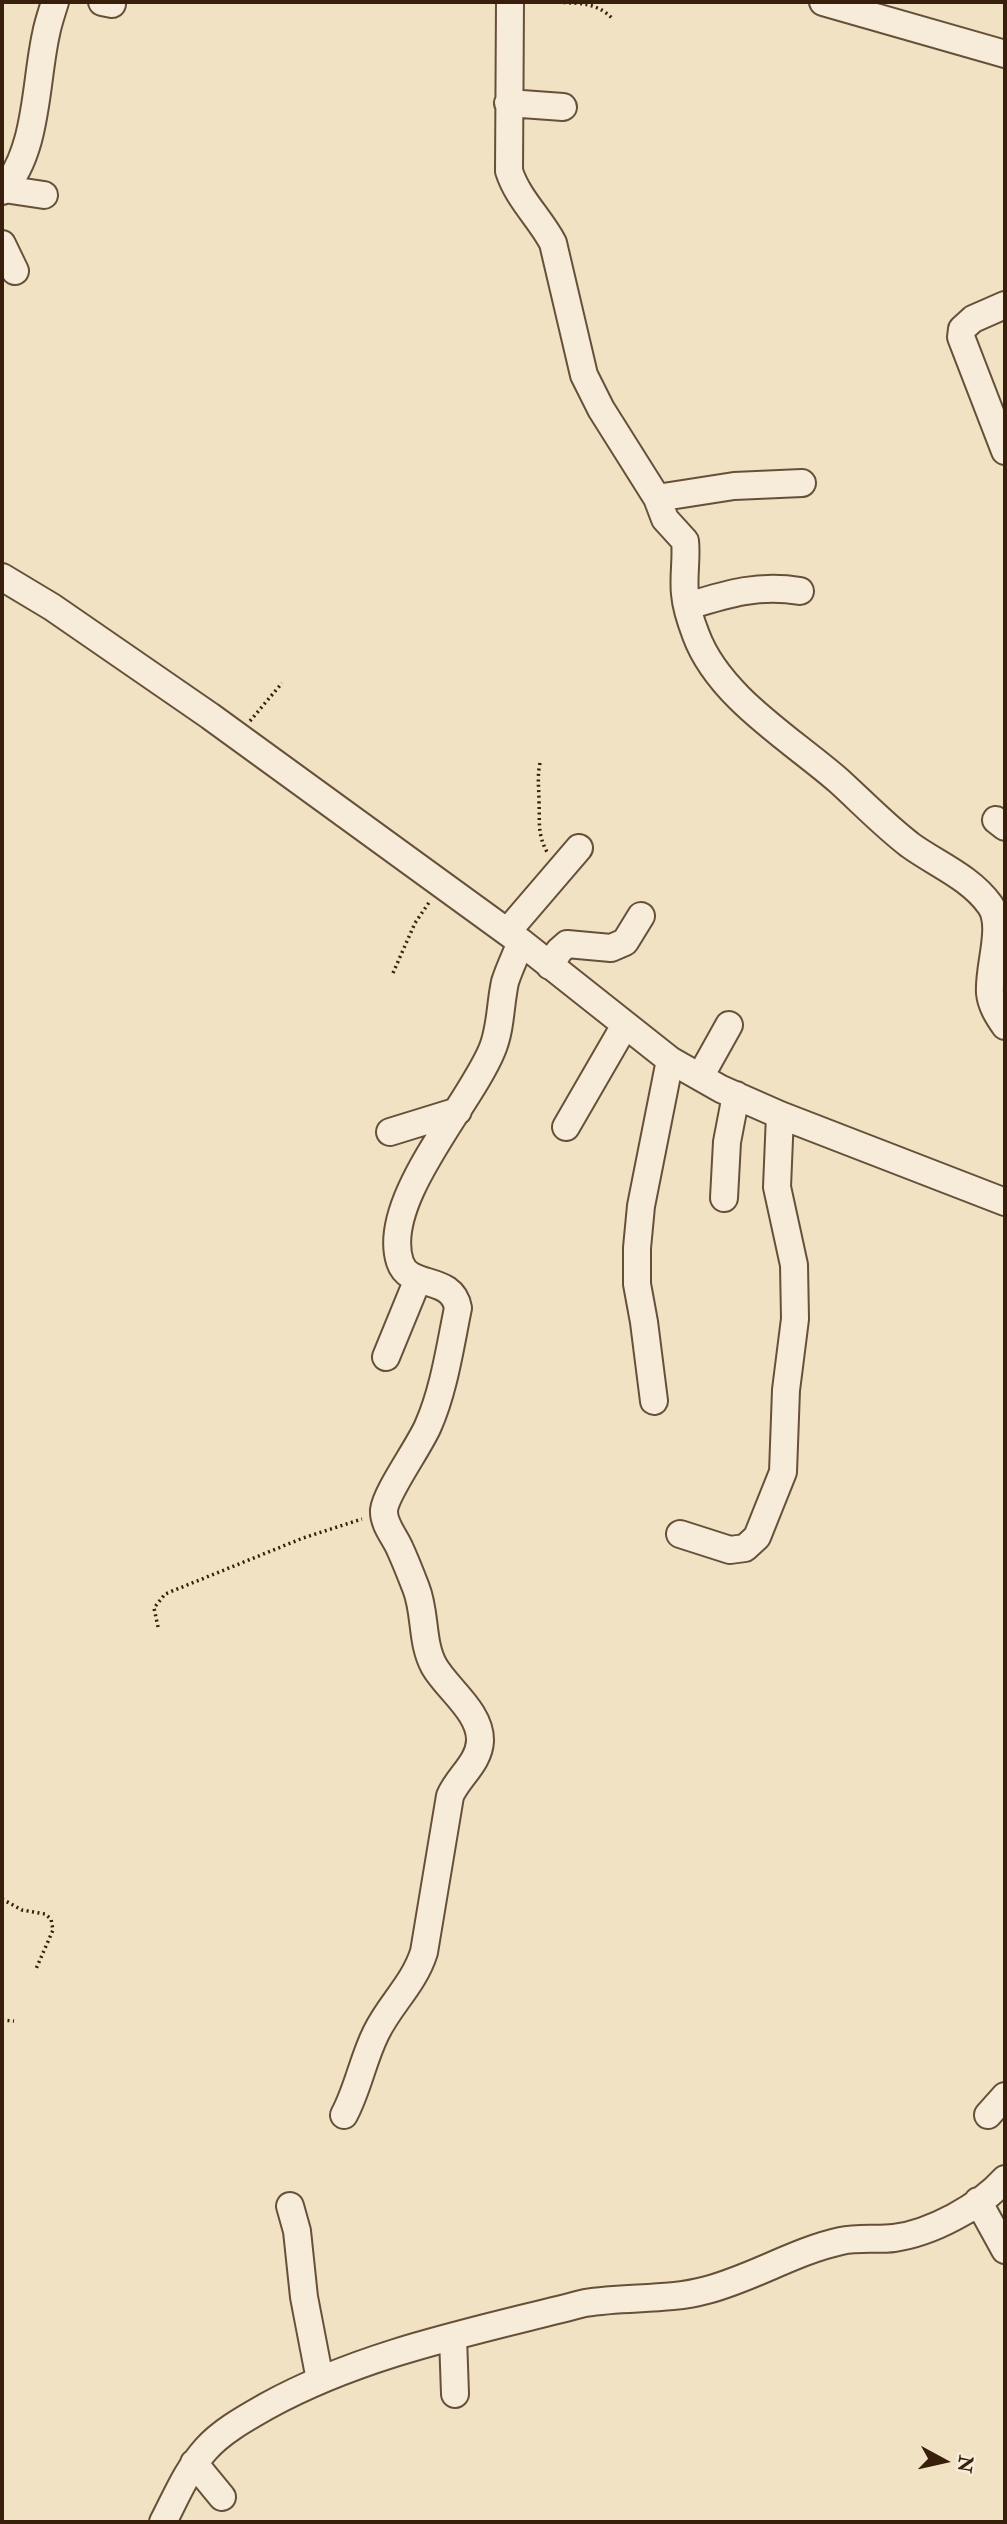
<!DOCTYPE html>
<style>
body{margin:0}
#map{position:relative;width:1007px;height:2524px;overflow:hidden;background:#f1e2c4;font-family:"IM FELL Double Pica",serif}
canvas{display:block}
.frame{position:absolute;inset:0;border:4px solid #371f0c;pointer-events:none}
.north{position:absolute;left:909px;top:2426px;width:70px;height:70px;-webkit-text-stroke:5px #f6ecd9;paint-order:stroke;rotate:98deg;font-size:19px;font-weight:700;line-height:28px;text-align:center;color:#371f0c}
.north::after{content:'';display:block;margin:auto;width:24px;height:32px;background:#371f0c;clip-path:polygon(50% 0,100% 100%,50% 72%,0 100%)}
</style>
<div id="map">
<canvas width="1007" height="2524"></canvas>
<div class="frame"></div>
<div class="north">N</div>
</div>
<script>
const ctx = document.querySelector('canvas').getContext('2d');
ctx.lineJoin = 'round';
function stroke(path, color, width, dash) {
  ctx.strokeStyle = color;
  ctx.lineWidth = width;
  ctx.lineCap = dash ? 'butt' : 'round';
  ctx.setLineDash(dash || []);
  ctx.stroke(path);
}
const path = new Path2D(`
 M558 2C582 4 596 2 613 19
 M250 721 282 683
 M540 763C537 777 539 788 539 802 540 823 537 833 547 852
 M393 973 415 923 430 901
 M158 1627 154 1608 165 1594 303 1538 362 1519
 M2 1899 22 1910 45 1914 51 1919 53 1930 36 1969
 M2 2020 14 2021`);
const minor = new Path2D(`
 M102 2 112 4
 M510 2 509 171C518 199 540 218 553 243L584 375 601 409 657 498 665 519 685 541C687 558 683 576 685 594 686 606 691 622 696 635 719 697 791 739 839 781 862 802 884 825 910 845 936 864 970 877 990 905 1005 926 988 966 990 993 991 1005 998 1016 1005 1026
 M823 2 1005 54
 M508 103 563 107
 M4 189 44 195
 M2 191C38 152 35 83 46 34 48 23 52 12 55 2
 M2 244 15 271
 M1005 305 973 319 962 329 961 337 1005 451
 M657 498 734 486 802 483
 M2 577 52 607 210 716 521 942 670 1060 721 1089 780 1115 1005 1202
 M688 606C727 594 758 584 800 591
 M996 820 1005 827
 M507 932 579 848
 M550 966 559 951 567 944 611 948 625 942 641 916
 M700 1077 729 1025
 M566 1127 625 1025
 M390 1132 458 1111
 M724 1198 727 1142 736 1095
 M386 1357 418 1279
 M654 1401 644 1322 637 1284V1248L641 1206 670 1060
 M680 1534 730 1550 745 1548 757 1537 783 1472 786 1390 795 1319 794 1265 777 1187 780 1115
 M344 2115C358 2089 363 2059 376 2033 390 2004 414 1984 424 1952L450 1796C458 1777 479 1763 480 1741 481 1712 447 1689 434 1666 421 1642 426 1613 416 1588 411 1575 406 1562 400 1549 395 1537 383 1524 384 1510 386 1492 419 1447 428 1426 444 1390 450 1347 458 1308 452 1274 409 1290 400 1262 380 1201 469 1106 492 1050 501 1029 500 1005 505 982 509 969 516 955 521 942
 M988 2115 1005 2096
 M978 2201 1005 2250
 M290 2206 297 2231 304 2297 320 2380
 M453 2337 455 2394
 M194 2463 222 2497
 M163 2522C176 2497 187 2470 206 2449 222 2431 246 2418 267 2406 365 2352 477 2331 585 2303 626 2296 667 2301 707 2290 753 2278 795 2251 841 2241 858 2237 877 2240 894 2238 931 2233 980 2207 1005 2179`);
stroke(minor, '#66503a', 30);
stroke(path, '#371f0c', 3.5, [2, 3.5]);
stroke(minor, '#f6ecd9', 26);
</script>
